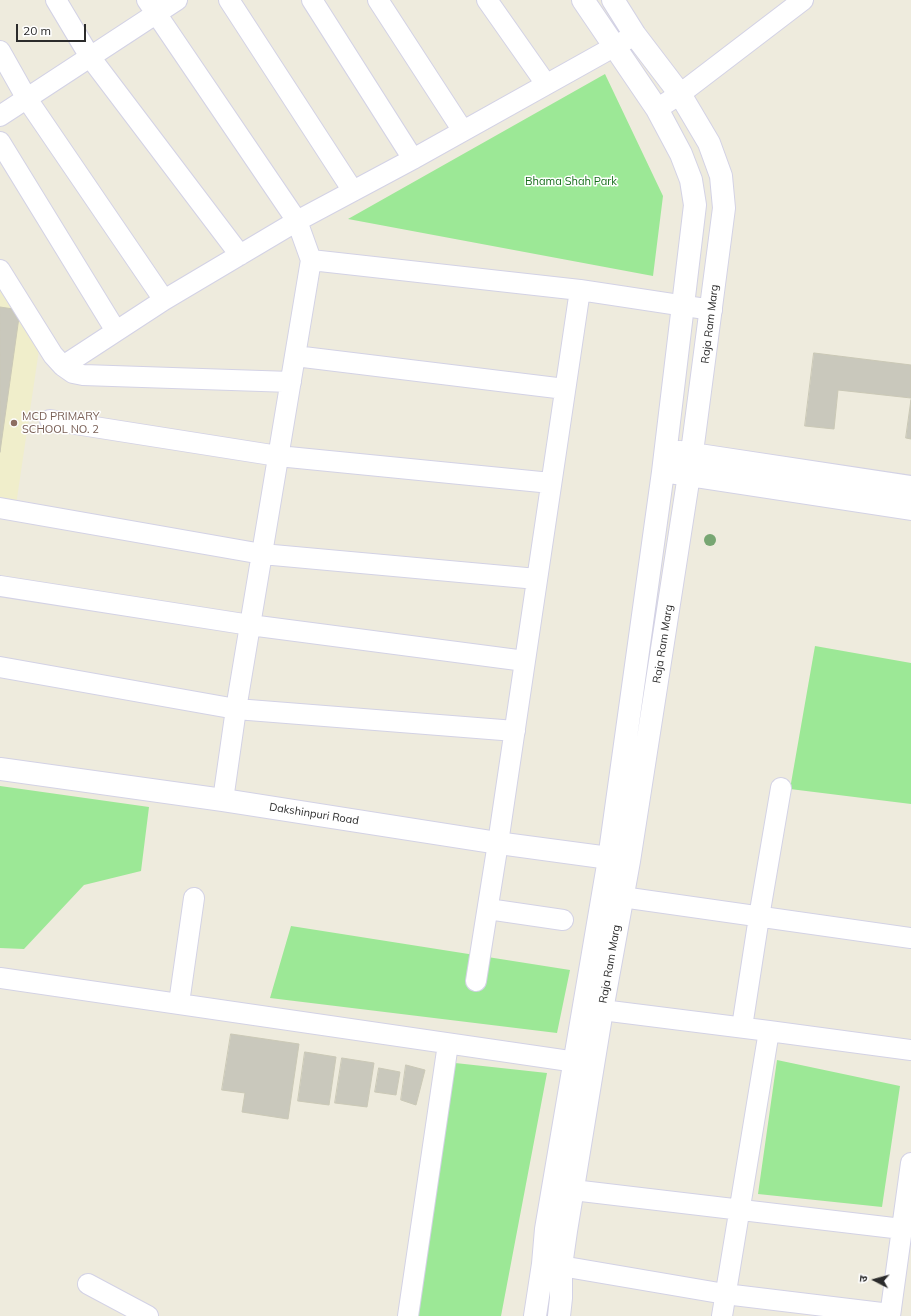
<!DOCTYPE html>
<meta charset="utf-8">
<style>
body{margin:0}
#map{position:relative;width:911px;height:1316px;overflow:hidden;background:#eeebdd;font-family:Mulish,"Noto Sans Devanagari",sans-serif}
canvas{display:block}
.north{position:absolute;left:855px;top:1260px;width:40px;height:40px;-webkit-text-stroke:3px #fff;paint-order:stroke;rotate:276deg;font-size:11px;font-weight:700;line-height:16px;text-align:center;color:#2b2b2b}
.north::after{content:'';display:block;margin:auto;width:14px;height:18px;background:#2b2b2b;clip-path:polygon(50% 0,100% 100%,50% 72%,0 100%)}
.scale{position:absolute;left:16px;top:24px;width:70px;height:18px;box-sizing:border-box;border:2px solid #2b2b2b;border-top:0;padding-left:5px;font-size:12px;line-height:14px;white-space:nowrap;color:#2b2b2b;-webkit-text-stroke:3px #fff;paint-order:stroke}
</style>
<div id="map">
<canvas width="911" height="1316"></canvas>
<div class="north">उ</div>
<div class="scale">20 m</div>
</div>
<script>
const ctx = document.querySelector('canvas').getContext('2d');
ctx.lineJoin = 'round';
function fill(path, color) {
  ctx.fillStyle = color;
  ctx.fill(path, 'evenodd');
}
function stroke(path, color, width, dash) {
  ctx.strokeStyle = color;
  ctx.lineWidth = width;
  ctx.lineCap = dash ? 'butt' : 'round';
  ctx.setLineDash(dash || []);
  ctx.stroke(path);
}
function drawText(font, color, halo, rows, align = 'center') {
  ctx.font = font + ' Mulish,sans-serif';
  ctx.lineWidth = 3;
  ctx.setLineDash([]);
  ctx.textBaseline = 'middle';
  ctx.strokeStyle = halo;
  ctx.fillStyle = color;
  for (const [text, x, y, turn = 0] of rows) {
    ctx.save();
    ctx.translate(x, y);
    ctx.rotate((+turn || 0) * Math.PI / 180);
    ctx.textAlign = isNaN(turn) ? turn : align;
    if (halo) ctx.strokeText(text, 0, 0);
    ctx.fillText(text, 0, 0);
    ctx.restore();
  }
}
const education = new Path2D(`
 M0 279 40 343 16 505 0 503Z`);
const green = new Path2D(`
 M605 74 663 196 653 276 348 219Z
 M815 646 911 663V804L790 789Z
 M0 786 149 807 141 871 84 885 24 949 0 948Z
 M291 926 570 970 557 1033 270 998Z
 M777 1060 900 1086 882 1207 758 1194Z
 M446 1062 547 1073 501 1316H414Z`);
const building = new Path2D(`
 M0 307 20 310 0 452Z
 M814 353 911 365V398L838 390 834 429 805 426Z
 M911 400V439L906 438Z
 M231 1034 299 1044 288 1119 242 1112 245 1093 222 1090Z
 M305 1052 336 1057 329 1105 298 1101Z
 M342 1058 374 1063 367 1107 335 1103Z
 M406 1065 425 1070 416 1105 401 1100Z
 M379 1068 400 1072 396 1095 375 1092Z`);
const minor = new Path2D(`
 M56 0 90 57 240 255
 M147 0 297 221 311 260 236 709 223 800
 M229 0 353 191
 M312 0 413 159
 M378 0 463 131
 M487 0 546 84
 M0 51 27 99 164 300
 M657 109 680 94 803 0
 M0 116 177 0
 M0 142 116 331
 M311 260 580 290 712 310
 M0 270 53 355 63 366 164 300 297 221 413 159 635 35
 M295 356 565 389
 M63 366 73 373 83 375 291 382
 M50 420 278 456 551 483
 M0 508 262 554 537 579
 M0 586 250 625 525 661
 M0 667 236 709 515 731
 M622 897 911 938
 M488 909 563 920
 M0 978 590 1064
 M476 981 498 843 580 290
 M179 1003 194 898
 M602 1010 769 1031 911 1050
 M742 1027 759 917 781 788
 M573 1190 902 1229
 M561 1266 725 1294 890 1314
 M88 1284 148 1316
 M408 1316 448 1044
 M722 1316 769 1031
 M890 1316 911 1163`);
const tertiary = new Path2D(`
 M679 452 911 487
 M675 473 911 509
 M0 769 223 800 498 843 624 860
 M535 1316 543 1264 546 1229 609 859 663 472 695 205 691 180 681 154 657 109 583 0
 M559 1316 561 1298V1266L566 1231 602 1010 629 861 689 475 724 208 721 176 709 143 680 94 635 35 613 0`);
const trees = [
 [710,540]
];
const markers = [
 [14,423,4,"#8d6e63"]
];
const parkNames = [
 ["Bhama Shah Park",571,182]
];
const streetNames = [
 ["Raja Ram Marg",710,324,-83],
 ["Raja Ram Marg",663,644,-81],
 ["Dakshinpuri Road",314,814,9],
 ["Raja Ram Marg",610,964,-80]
];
const educationNames = [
 ["MCD PRIMARY",22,417],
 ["SCHOOL NO. 2",22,430]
];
fill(education, '#f0eecb');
fill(green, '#9ce896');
fill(building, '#c9c8bc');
stroke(building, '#cac8b6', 1);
stroke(minor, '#d3d2e5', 22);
stroke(tertiary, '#d3d2e5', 24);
stroke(minor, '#fff', 20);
stroke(tertiary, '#fff', 22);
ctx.fillStyle = '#77a672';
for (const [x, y] of trees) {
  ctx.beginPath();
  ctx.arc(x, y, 6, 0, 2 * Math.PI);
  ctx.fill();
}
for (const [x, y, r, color] of markers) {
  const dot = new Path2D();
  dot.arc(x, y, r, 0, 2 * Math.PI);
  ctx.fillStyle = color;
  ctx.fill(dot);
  stroke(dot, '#fff', 1.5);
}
drawText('11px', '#166e1b', '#fff', parkNames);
drawText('11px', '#2b2b2b', '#fff', streetNames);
drawText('11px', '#785e54', '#fff', educationNames, 'left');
</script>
